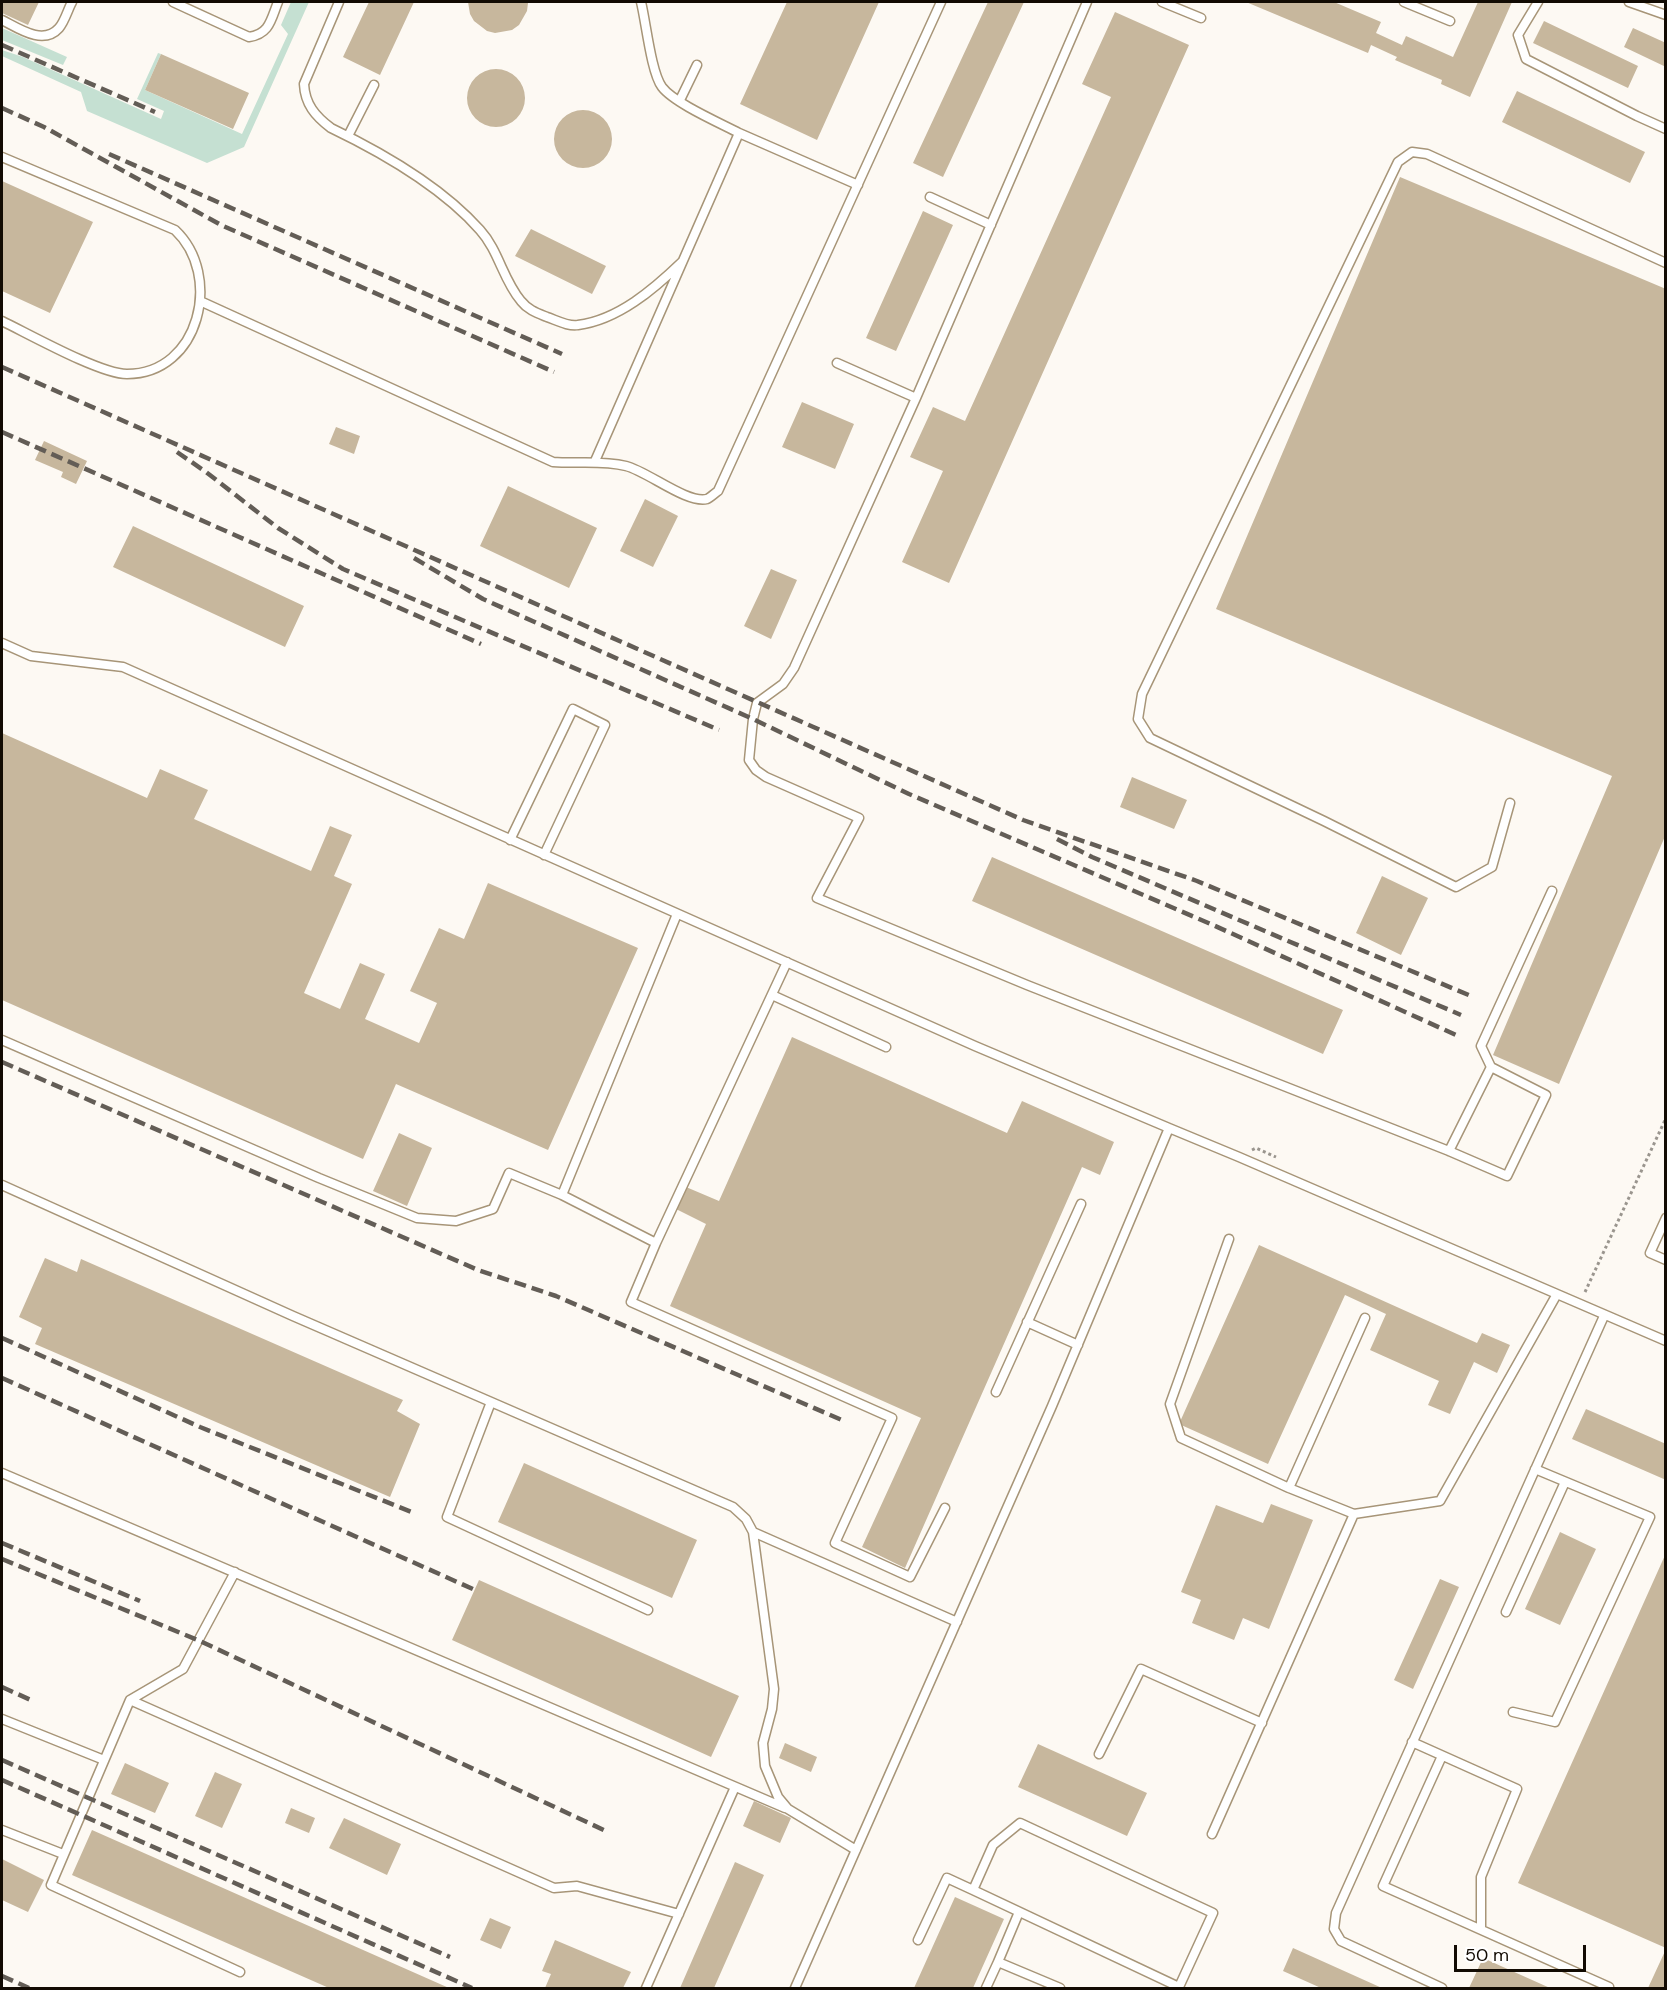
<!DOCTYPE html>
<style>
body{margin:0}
#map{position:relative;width:1667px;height:1990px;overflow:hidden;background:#fdf9f3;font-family:"DM Sans",sans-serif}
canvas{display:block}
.frame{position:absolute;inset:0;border:3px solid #120b03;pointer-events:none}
.scale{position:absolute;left:1454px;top:1945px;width:132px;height:27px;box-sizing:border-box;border:3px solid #120b03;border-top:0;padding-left:8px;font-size:18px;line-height:21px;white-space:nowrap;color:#120b03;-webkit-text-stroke:4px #fff;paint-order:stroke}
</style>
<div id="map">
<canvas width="1667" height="1990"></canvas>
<div class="frame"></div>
<div class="scale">50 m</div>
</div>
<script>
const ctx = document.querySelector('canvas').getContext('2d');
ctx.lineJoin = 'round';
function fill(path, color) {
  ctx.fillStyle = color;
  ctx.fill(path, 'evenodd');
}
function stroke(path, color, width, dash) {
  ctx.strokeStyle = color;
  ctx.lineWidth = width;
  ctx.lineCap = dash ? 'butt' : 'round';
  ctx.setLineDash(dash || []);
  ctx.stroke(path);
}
const green = new Path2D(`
 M291 2H309L244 147 207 163 87 111 81 92 2 56V50L23 57 161 119 164 111 137 99 158 53 161 54 145 90 242 134 288 34 281 25Z
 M2 28 67 57 63 65 2 40Z`);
const building = new Path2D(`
 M2 2H39L28 25 2 13Z
 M369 2H414L380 75 343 57Z
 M468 2H528V3L527 11 519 25 512 30 495 33 487 31 474 21 470 14Z
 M787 2H879L817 140 740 104Z
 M988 2H1024L943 177 913 163Z
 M1246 2H1334L1381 22 1376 33 1402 45 1406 36 1453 57 1478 2H1512L1470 97 1441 84 1442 80 1395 60 1397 57 1371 45 1368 53Z
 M1115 12 1189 45 949 583 902 562 943 471 910 457 933 407 965 421 1111 97 1082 84Z
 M1544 21 1638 66 1628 88 1533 43Z
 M1633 28 1666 43V67L1624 47Z
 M161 54 249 93 233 129 145 90Z
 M467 98a29 29 0 1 1 58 0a29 29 0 1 1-58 0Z
 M1517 91 1645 152 1630 183 1502 122Z
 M554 139a29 29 0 1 1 58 0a29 29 0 1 1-58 0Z
 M1400 177 1666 289V834L1559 1084 1493 1055 1612 776 1216 609Z
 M2 181 93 222 50 313 2 291Z
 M923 211 953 225 896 351 866 338Z
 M531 229 606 266 592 294 515 256Z
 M802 402 854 424 835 469 782 447Z
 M336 427 360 436 354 454 329 444Z
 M44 441 87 461 76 484 61 477 63 472 35 460Z
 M508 486 597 528 569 588 480 546Z
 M645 499 678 516 653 567 620 551Z
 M133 526 304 606 285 647 113 567Z
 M771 569 797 580 771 639 744 626Z
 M2 733 147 798 160 769 208 790 194 819 311 871 330 826 352 835 334 876 352 884 304 993 340 1009 360 963 385 974 365 1019 419 1043 437 1003 410 991 439 928 464 939 488 883 638 948 548 1150 396 1084 363 1159 2 1000Z
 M1132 777 1187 800 1174 829 1120 807Z
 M992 857 1343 1010 1323 1054 972 901Z
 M1382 876 1428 898 1401 955 1356 933Z
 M792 1037 1007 1133 1022 1101 1114 1142 1100 1175 1082 1167 905 1568 862 1547 921 1418 670 1306 706 1224 676 1209 686 1187 719 1201Z
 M399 1133 432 1148 407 1206 373 1191Z
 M1259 1245 1477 1343 1482 1333 1510 1345 1497 1373 1474 1362 1450 1414 1428 1405 1439 1381 1370 1350 1386 1314 1345 1295 1268 1464 1179 1424Z
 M45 1258 77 1272 81 1259 403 1400 397 1411 420 1424 390 1497 35 1344 42 1328 19 1317Z
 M1586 1409 1666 1444V1480L1572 1439Z
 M524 1463 697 1540 672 1598 498 1522Z
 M1271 1504 1313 1520 1269 1629 1243 1618 1234 1640 1192 1623 1201 1600 1181 1592 1216 1505 1263 1523Z
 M1560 1532 1596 1549 1560 1625 1525 1609Z
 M1666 1553V1948L1518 1883Z
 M1440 1579 1459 1587 1413 1689 1394 1680Z
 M479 1580 739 1696 711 1757 452 1640Z
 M785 1743 817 1757 811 1772 779 1758Z
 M1038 1744 1147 1793 1127 1836 1018 1787Z
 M125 1763 169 1783 155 1813 111 1794Z
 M215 1772 242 1784 222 1828 195 1816Z
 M754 1801 791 1818 780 1843 743 1826Z
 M291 1808 315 1818 309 1833 285 1823Z
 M344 1818 401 1844 387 1875 329 1848Z
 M92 1830 449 1988H329L72 1875Z
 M2 1859 44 1880 28 1912 2 1900Z
 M735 1862 764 1875 714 1988H680Z
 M955 1897 1004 1919 973 1988H914Z
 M490 1918 511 1927 501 1949 480 1940Z
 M555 1940 631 1972 623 1988H545L551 1974 542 1971Z
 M1293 1948 1382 1988H1321L1283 1971Z
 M1666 1949V1988H1648Z
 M1483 1958 1550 1988H1469Z`);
const path = new Path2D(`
 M1252 1150 1256 1148 1276 1157
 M1585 1292 1666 1118`);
const lane = new Path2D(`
 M173 2 249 37C270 34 271 19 278 2
 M339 2 304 84C305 104 315 116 331 128 383 153 441 186 480 230 499 251 503 280 521 301 528 310 537 313 547 317 556 320 569 327 578 325 618 320 654 289 682 262
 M641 2C646 22 651 72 662 87 674 103 720 123 739 133
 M1087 2 916 398 794 668 783 684 757 703 753 719 749 760 756 770 766 777 859 818 817 898 1027 985 1449 1151 1507 1176 1546 1095 1491 1067 1449 1151
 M1162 2 1201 18
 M1404 2 1450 21
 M1538 2 1518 35 1526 59 1637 116 1666 129
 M1629 2 1666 15
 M2 20C18 28 43 46 59 28 65 21 68 9 72 2
 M680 100 697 65
 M348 136 374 85
 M2 157 175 230C223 275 200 374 127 374 100 374 29 334 2 321
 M930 197 991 225
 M200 301 553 462C578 464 601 460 626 466 647 471 687 504 707 499 710 498 715 493 718 491L941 2
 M837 363 916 398
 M595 461 739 133 858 185
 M2 643 31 656 123 667 975 1046 1169 1128
 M1510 803 1492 867 1456 887 1324 821 1150 738 1138 719 1142 694 1398 162 1412 152 1427 154 1666 263
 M510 840 573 709 605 725 544 855
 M772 995 886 1047
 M2 1040 319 1178 417 1218 456 1221 493 1209 509 1173 562 1195 677 914
 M1491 1067 1481 1046 1552 891
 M2 1185 293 1316 733 1507 746 1519 753 1532 774 1689 772 1709 763 1743 765 1766 778 1797 788 1809 856 1850
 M562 1195 656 1243 631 1302 892 1418 835 1543 910 1577 945 1508
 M1666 1218 1650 1253 1666 1260
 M1229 1239 1170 1404 1181 1438 1289 1488 1354 1514 1440 1501 1557 1294
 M656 1243 787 962
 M1027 1322 1078 1345
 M996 1392 1081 1204
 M491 1402 447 1517 648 1610
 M2 1473 785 1808
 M1289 1488 1365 1318
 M753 1532 957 1622
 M235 1572 183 1669 130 1700 51 1885 240 1972
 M1506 1612 1565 1482
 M130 1700 554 1888 577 1886 679 1914
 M1513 1712 1555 1722 1650 1517 1535 1469
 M2 1719 104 1760
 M1412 1742 1517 1789 1481 1877V1929
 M1099 1754 1141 1669 1262 1723
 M1442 1756 1383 1886 1609 1987 1608 1988
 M2 1830 63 1854
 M1212 1834 1354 1514
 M1019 1912 998 1962 1060 1988
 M918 1940 947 1878 973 1890 1179 1987 1213 1913 1020 1823 993 1845 973 1890
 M646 1988 735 1787
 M795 1988 1052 1406 1169 1128 1239 1157 1666 1341
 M986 1988 998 1962
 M1442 1988 1341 1941 1334 1929 1336 1913 1604 1316`);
const rail = new Path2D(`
 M2 45 155 112
 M2 108 44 127 221 225 554 372
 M109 154 562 354
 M2 367 1023 820 1197 881 1471 996
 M2 432 481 644
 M177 452 206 472 278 528 343 569 719 730
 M414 558 483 599 753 719 909 794 1213 925 1456 1035
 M1057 839 1092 857 1461 1015
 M2 1062 478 1270 556 1296 844 1421
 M2 1338 200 1427 414 1513
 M2 1378 475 1590
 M2 1543 140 1601
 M2 1559 200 1641 608 1832
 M2 1687 33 1701
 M2 1760 450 1957
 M2 1780 472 1988
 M2 1976 29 1988`);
fill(green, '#c5e0d2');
fill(building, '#c7b79d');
stroke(lane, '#a79578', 11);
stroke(path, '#9a958e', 3, [3, 3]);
stroke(lane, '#fff', 8);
stroke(rail, '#635d56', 4.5, [12, 6]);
</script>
